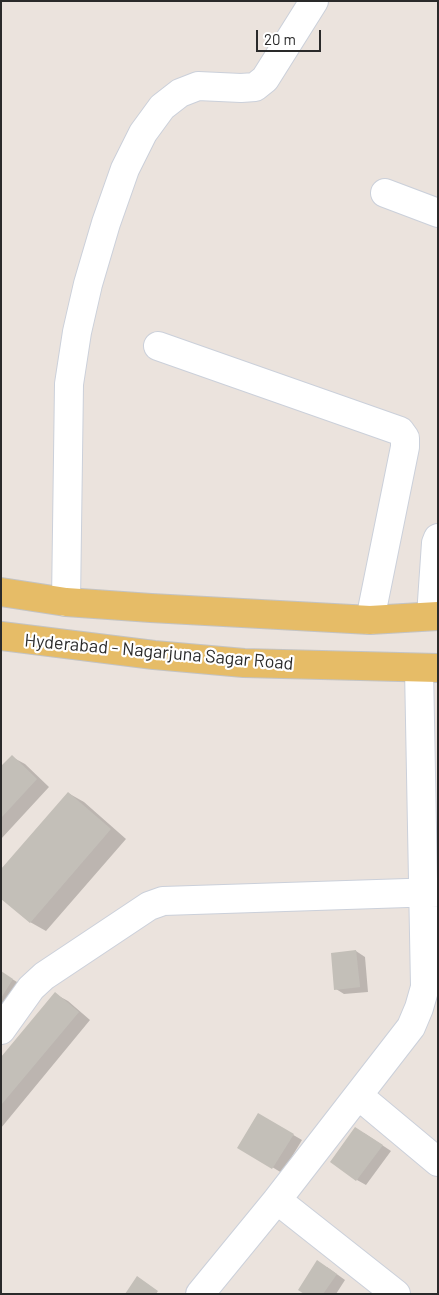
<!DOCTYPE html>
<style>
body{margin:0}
#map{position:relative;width:439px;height:1295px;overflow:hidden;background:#ebe3dd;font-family:Barlow,sans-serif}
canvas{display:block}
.frame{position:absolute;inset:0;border:2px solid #2a2a2a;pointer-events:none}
.scale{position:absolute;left:256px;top:30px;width:65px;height:22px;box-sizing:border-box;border:2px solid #2a2a2a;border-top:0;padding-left:6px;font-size:15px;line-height:18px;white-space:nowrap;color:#2a2a2a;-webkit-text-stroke:4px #fff;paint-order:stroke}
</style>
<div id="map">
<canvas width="439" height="1295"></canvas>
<div class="frame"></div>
<div class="scale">20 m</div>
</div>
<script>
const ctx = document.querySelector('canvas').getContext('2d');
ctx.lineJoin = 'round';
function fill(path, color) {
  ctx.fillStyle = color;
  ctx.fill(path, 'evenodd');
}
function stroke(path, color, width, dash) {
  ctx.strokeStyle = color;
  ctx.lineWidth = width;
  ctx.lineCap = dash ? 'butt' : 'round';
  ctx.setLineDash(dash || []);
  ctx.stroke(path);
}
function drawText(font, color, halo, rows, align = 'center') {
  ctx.font = font + ' Barlow,sans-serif';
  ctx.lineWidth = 4.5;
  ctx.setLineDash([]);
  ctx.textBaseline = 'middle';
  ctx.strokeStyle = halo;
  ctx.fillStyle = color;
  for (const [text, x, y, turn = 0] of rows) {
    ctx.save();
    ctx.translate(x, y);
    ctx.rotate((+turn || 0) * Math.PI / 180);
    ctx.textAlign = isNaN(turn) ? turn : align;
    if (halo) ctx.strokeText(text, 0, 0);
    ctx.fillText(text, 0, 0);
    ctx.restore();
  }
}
const shadow = new Path2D(`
 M12 757 25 764 49 787 1 839V768Z
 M68 793 84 802 126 839 46 931 30 922Z
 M356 951 365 957 368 992 344 994 336 989Z
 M1 972 25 987 1 1024Z
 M55 994 68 1001 90 1020 1 1128V1059Z
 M259 1115 302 1140 282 1173 239 1147Z
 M364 1133 391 1151 366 1185 357 1180Z
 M327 1267 345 1280 336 1294H306Z`);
const building = new Path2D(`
 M12 755 37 779 1 818V766Z
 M68 792 111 829 30 923 1 899V869Z
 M356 950 360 987 334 990 331 953Z
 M1 971 13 979 1 998Z
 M55 992 79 1012 1 1105V1057Z
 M258 1113 294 1134 272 1169 237 1148Z
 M355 1127 383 1145 356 1181 330 1162Z
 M317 1260 337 1274 323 1294H304L298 1290Z
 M137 1276 158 1291 156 1294H125Z`);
const minor = new Path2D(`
 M385 193 438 213
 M158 346 400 431 405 438V447L370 620
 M66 602 69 384 77 332 88 284 106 223 125 169 143 133 162 107 180 93 198 86 241 88 255 87 265 79 314 1
 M431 616 436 543 438 538
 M1 1030 31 988 44 976 149 906 163 901 438 892
 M359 1096 438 1162
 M277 1200 396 1294
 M200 1294 277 1200 411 1027 419 1008 425 987 419 668`);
const major = new Path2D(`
 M1 592 66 602 151 608 370 620 438 616
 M1 636 154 655 244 663 438 668`);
const streetNames = [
 ["Hyderabad - Nagarjuna Sagar Road",159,652,5]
];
fill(shadow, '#0003');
fill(building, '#c3bfb8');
stroke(minor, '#cbd0da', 30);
stroke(major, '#c3c3c3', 30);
stroke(minor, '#fff', 28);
stroke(major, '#e6bc67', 28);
drawText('18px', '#2a2a2a', '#fff', streetNames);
</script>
